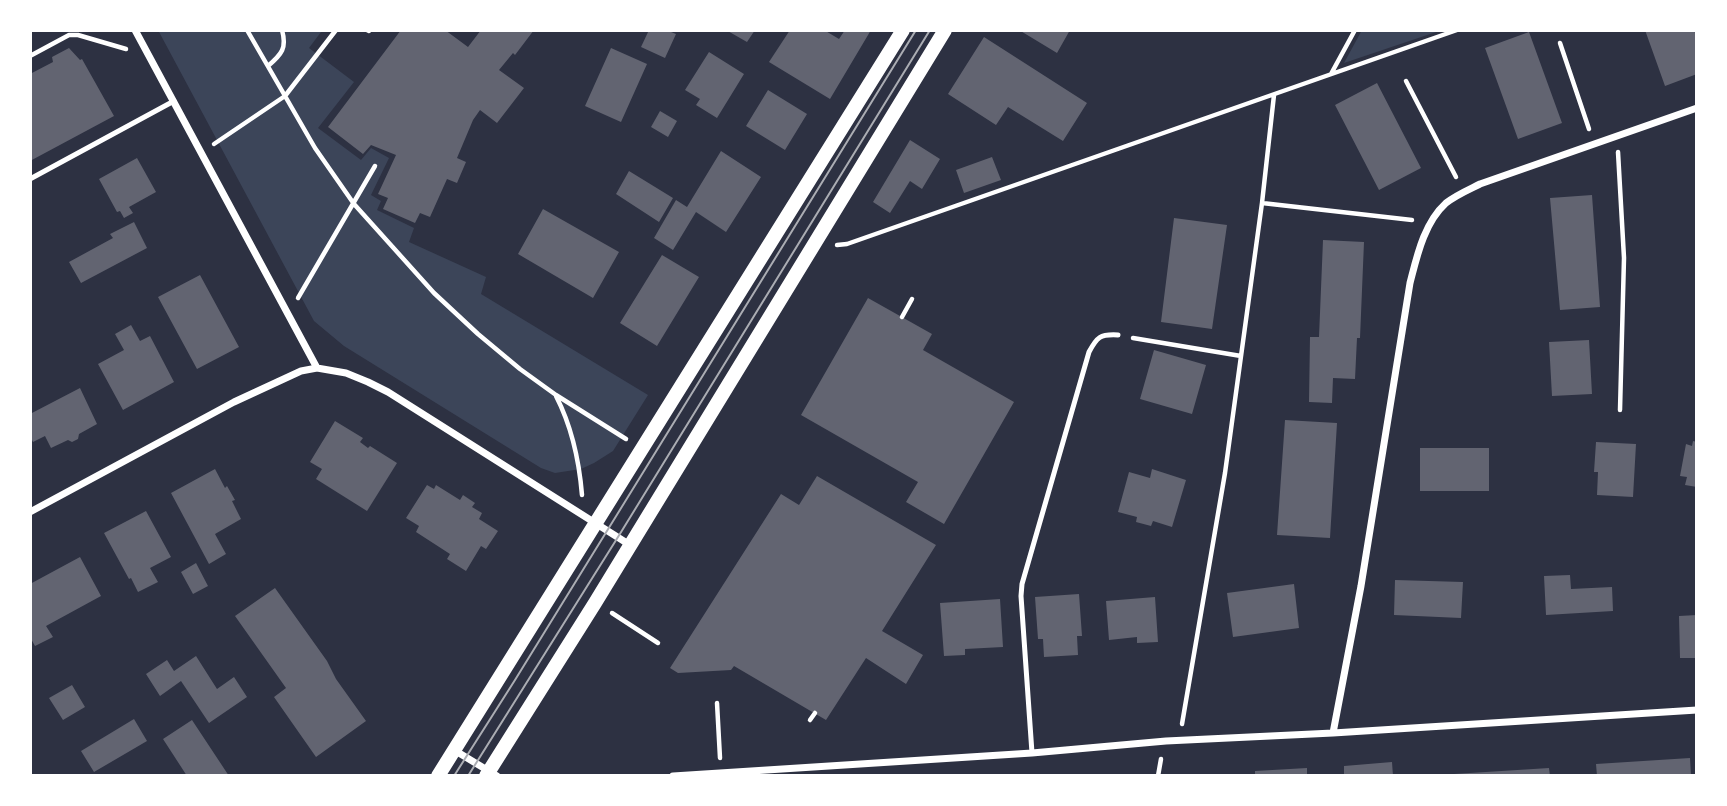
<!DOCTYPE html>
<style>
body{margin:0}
#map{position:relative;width:1727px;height:806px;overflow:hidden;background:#2d3142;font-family:"Open Sans",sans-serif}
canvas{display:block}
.frame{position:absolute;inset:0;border:32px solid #fff;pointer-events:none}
</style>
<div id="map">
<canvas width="1727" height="806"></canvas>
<div class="frame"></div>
</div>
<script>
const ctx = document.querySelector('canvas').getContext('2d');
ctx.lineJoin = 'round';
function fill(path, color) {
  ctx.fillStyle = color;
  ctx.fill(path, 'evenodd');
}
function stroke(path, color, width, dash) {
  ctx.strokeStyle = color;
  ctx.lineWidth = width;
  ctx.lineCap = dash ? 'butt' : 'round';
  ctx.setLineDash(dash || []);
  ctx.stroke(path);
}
const green = new Path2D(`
 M158 30H319L321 32 309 48 354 82 318 128 361 160 371 148 389 158 371 195 381 201 377 210 414 228 409 242 486 277 481 294 648 395 613 451 594 463 581 469 555 473 541 468 344 346 314 321Z
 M1362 30H1442L1344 63Z`);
const building = new Path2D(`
 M401 30H445L468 47 481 30H534L515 55 513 53 499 70 524 88 497 123 480 110 473 120 457 158 466 162 457 183 447 179 430 217 420 213 415 223 383 209 388 198 378 194 396 155 371 145 363 154 328 127Z
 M649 30H666L676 34 665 58 641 47Z
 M726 30H755L747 42Z
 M790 30H824L839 39 845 30H871L830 99 769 62Z
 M1019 30H1070L1057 53Z
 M1645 30H1694L1697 38V74L1665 86Z
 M1529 32 1562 123 1518 139 1485 48Z
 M984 37 1087 103 1063 141 1008 107 996 125 948 94Z
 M69 48 80 60 82 59 114 116 30 161V74L53 62 52 57Z
 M611 48 647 64 621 122 585 106Z
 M709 52 744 74 717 118 696 105 700 99 685 90Z
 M1377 83 1421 168 1379 190 1335 105Z
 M768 90 807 114 785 150 746 126Z
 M660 111 677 121 668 137 651 127Z
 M910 140 940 159 922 189 910 181 890 213 873 202Z
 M721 151 761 177 726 232 696 212 673 250 654 238 676 200 687 207Z
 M992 157 1001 180 964 193 956 170Z
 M137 158 156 192 129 207 133 213 124 218 120 211 117 212 99 179Z
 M629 171 673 198 659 222 616 194Z
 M1592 195 1600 307 1560 310 1550 198Z
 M543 209 619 252 593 298 518 254Z
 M1174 218 1227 225 1212 329 1161 322Z
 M134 222 147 248 81 283 69 262 113 238 110 234Z
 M1323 240 1364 242 1360 338H1357L1355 379 1333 378 1332 403 1309 402 1310 337H1319Z
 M662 255 699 277 657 346 620 323Z
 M200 275 239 347 197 369 158 297Z
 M868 298 932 334 923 350 1014 402 944 524 906 502 918 482 801 415Z
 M131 325 140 341 150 336 174 382 123 410 98 364 124 350 115 334Z
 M1589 340 1592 394 1552 396 1549 342Z
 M1154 350 1206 365 1192 414 1140 399Z
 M80 388 97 424 79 434 78 439 72 442 68 440 51 448 45 436 33 442 30 436V414Z
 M1285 420 1337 423 1330 538 1277 535Z
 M335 421 363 438 360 442 368 448 370 446 397 463 367 511 316 479 322 469 310 462Z
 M1693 441 1697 442V487L1685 485 1687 477 1680 476 1686 444 1692 446Z
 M1596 442 1636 444 1633 497 1597 495 1598 472H1594Z
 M1420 448H1489V491H1420Z
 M215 469 225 488 227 486 235 500 232 501 241 519 215 534 226 554 209 564 171 493Z
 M1152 469 1186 480 1172 527 1153 521 1151 526 1136 522 1137 517 1118 512 1129 472 1150 478Z
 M817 476 936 545 882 631 923 655 906 684 866 658 826 720 734 666 731 670 678 673 670 668 781 494 799 505Z
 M427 485 434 489 436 485 460 500 463 495 475 503 472 507 482 513 479 519 498 531 486 549 481 546 466 571 447 559 450 554 416 532 419 526 406 518Z
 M146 511 171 557 150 568 158 582 138 592 131 578 129 579 104 533Z
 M80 557 101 596 46 626 53 637 35 646 30 637V584Z
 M196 563 208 586 193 594 181 572Z
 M1570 575 1571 589 1612 587 1613 611 1546 615 1544 576Z
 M1395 580 1463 582 1461 618 1394 615Z
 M1294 584 1299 628 1233 637 1227 593Z
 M275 588 327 661 336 679 366 721 316 757 274 697 286 688 235 616Z
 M1079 594 1082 636H1077L1078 655 1044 657 1043 639H1038L1035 597Z
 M1155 597 1158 642 1137 643V637L1109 640 1106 601Z
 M1000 599 1003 647 965 649V655L944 656 940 603Z
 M1697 615V658H1680L1679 616Z
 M196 656 217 689 234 677 247 697 209 723 181 681 160 696 146 674 167 660 174 671Z
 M72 685 85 707 63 720 49 698Z
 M134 719 147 741 94 772 81 751Z
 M192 720 229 776H187L163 739Z
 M1690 758 1691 776H1597L1596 764Z
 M1392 762 1393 776H1344V766Z
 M1307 768V776H1255V771Z
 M1549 768 1550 776H1455L1454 774Z`);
const path = new Path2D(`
 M247 30 315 148 354 204 434 293 478 334 520 369 556 395 626 439
 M367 30 369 31 370 30
 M1560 43 1589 129
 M30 56 69 35H78L126 49
 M268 66C282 54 287 48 282 30
 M1331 74 1355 30
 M1406 81 1456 177
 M214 144 285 96 336 30
 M1618 152 1624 258 1620 410
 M1262 203 1412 220
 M837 245 847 244 1457 30
 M298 298 375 166
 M902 317 912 299
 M1133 338 1241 356
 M556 396C572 427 579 459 582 495
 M612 613 658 643
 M717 703 720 758
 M810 720 815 713
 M1182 724 1225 473 1262 203 1274 95
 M1158 776 1161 759`);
const service = new Path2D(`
 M30 179 174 101
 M1032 753 1021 596 1022 584 1089 352C1097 337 1100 334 1118 335`);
const minor = new Path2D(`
 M135 30 317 368
 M30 512 234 402 301 371 317 368 346 373 368 382 388 392 630 545
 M1333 733 1361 586 1410 283C1417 256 1424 223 1446 203 1456 195 1468 190 1480 184L1697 108
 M454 750 497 776
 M673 776 1032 753 1166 741 1333 733 1697 710`);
const secondary = new Path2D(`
 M438 776 903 30
 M486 776 595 603 945 30`);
const tram = new Path2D(`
 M454 776 515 680 916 30
 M468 776 618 537 930 30`);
fill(green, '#3c4559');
fill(building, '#626471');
stroke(path, '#fff', 4.5);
stroke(service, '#fff', 5);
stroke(minor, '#fff', 7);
stroke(secondary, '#fff', 14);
stroke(tram, '#abadb3', 2);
</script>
